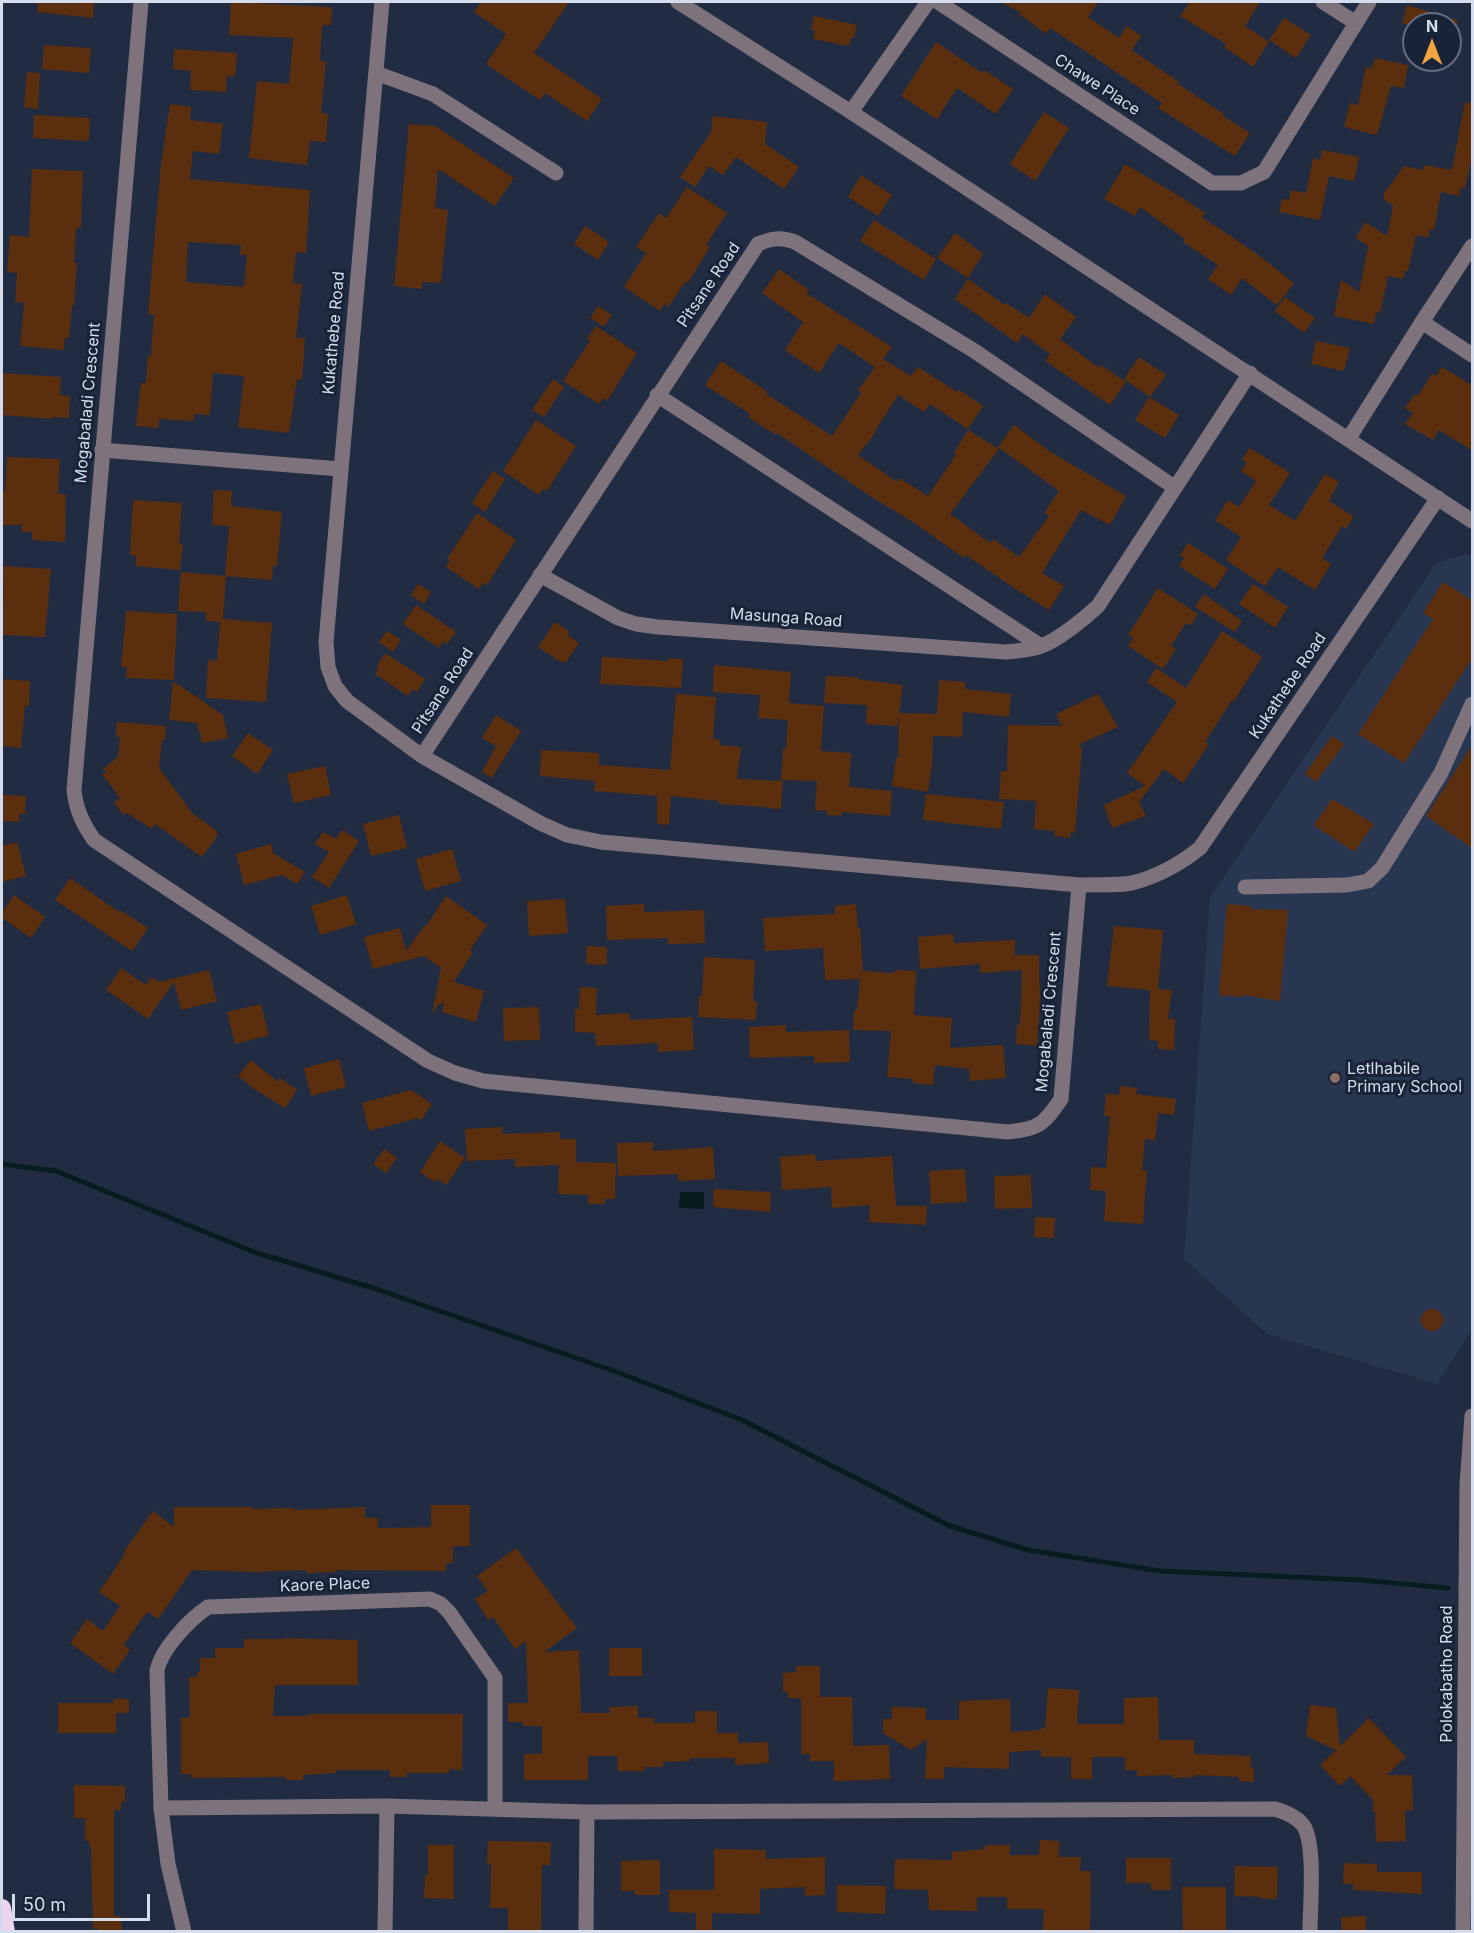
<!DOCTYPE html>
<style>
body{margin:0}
#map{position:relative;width:1474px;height:1933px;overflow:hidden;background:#212c43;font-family:Inter,sans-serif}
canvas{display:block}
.frame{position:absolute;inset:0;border:3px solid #d5ddec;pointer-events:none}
.north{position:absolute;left:1402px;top:12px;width:60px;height:60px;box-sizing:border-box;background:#182338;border:2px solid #646d80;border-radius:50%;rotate:0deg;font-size:16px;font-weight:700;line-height:24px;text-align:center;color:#d5ddec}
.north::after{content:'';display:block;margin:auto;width:21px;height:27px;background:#f2a541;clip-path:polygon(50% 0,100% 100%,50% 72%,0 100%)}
.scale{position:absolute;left:12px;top:1894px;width:138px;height:27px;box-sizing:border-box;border:3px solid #d5ddec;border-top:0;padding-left:8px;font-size:18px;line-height:21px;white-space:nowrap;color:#d5ddec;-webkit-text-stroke:4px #182338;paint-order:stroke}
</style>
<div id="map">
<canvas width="1474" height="1933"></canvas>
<div class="frame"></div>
<div class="north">N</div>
<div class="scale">50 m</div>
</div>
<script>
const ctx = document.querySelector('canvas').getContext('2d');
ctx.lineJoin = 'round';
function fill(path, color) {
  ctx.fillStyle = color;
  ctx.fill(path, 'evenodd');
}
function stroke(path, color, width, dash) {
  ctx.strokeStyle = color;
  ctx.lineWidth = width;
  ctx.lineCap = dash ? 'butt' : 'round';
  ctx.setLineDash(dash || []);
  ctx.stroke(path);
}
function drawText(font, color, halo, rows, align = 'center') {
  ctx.font = font + ' Inter,sans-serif';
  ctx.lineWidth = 6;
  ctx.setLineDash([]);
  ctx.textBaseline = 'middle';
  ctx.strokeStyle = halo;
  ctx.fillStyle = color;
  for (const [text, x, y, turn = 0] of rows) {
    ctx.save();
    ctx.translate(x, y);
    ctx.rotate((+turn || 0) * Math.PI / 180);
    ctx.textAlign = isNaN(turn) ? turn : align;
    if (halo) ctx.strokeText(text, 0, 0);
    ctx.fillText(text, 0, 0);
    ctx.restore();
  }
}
const built = new Path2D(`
 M1466 554 1472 558V1330L1437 1384 1267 1334 1184 1259 1210 897 1436 563Z`);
const water = new Path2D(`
 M680 1192H704V1209L679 1208Z`);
const stream = new Path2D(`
 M2 1164 56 1171 254 1252 373 1288 617 1372 742 1420 950 1526 1028 1550 1160 1571 1360 1580 1448 1588`);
const building = new Path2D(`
 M38 2H94L93 18 37 12Z
 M231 2 332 7 331 25H322L320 61H326L321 113 328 114 326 142 310 141 307 165 249 158 257 81 289 84 293 38 229 35Z
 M481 2H569L534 53 602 99 587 121 545 93 540 100 486 64 506 34 474 12Z
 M1000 2H1098L1088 17 1119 38 1127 26 1141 36 1132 50 1179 82 1178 84 1224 114 1223 116 1250 133 1235 156 1158 108 1162 103 1097 59 1050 28 1046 34 1019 14 1020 12Z
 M1190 2H1260L1245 26 1269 42 1253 67 1224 47 1226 44 1180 16Z
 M1407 5 1457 20V24H1402Z
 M814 16 857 25 854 38H851L849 46 813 39 815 30H811Z
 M1284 18 1311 35 1296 58 1269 40Z
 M936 42 982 73 984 70 1013 89 996 114 957 88 937 119 901 96Z
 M44 45 91 48 89 73 42 69Z
 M174 49 237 53 235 77 227 76 226 92 190 90 191 71 173 69Z
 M1375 58 1408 65 1404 88 1391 86 1377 135 1344 127 1350 103 1358 105 1366 67 1372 68Z
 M27 72 40 73 38 109 24 107Z
 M1465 102 1473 103V153L1465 188 1461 187 1459 196 1441 192 1434 230 1430 229 1428 238 1416 235 1408 271H1405L1403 279 1388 276 1380 313 1376 312 1374 324 1334 316 1341 280 1359 292 1368 246 1356 238 1365 222 1387 236 1393 206 1384 199V193L1404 166 1423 170 1425 165 1452 170Z
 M170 104 191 107 190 120 223 124 219 154 193 151 190 179 310 190 306 253 296 252 293 283 302 284 296 338H305L302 380 297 379 289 433 238 427 244 376 213 373 210 415 194 414V421L159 419V428L136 426 141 383H146L148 356H151L154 315 148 314 161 164ZM188 242 241 245 240 255H247L244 287 186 282Z
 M1044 112 1069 128 1035 181 1010 164Z
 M34 115 90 118 89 141 33 138Z
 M713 116 767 122 765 144 799 167 784 189 736 157 723 175 709 166 695 187 680 177 711 132Z
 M409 124 435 126 514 178 495 206 438 169 435 208 448 210 441 283 422 282V289L394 286Z
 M1322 150 1359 157 1354 181 1329 176 1320 220 1279 212 1282 199 1289 200 1291 190 1306 193 1313 158 1320 160Z
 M1125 164 1181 197 1205 213 1202 217 1257 254 1294 283 1277 305 1242 278 1231 295 1208 279 1218 265 1183 242 1185 239 1140 207 1135 216 1104 199Z
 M32 169 83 171 81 228H76L74 263H77L74 306H72L69 338H65L64 350 20 346 24 303 15 302 17 273 7 272 10 235 29 237Z
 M861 175 892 195 878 216 848 197Z
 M687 187 727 213 706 245 710 247 688 283 686 281 668 307 664 304 660 311 624 287 646 253 636 247 659 213 666 218Z
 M874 220 936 259 924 280 860 241Z
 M585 226 609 242 598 260 574 244Z
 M955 233 983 254 968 278 937 258Z
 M779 269 809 290 806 293 892 347 883 359 911 376 918 367 957 392 959 390 983 406 968 429 930 404 924 412 898 395 875 431 876 432 858 455 897 482 899 478 928 496 956 455 954 453 968 430 999 449 950 514 990 543 993 539 1019 557 1049 516 1044 513 1059 491 998 447 1014 425 1052 453 1126 496 1110 525 1081 510 1042 573 1064 586 1049 610 1014 588 966 555 964 558 913 522 870 496 777 433 776 435 748 417 750 414 705 385 721 361 768 392 766 394 832 436 861 393 858 390 875 367 839 343 819 373 785 350 803 322 762 293Z
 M968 279 1005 305 1006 303 1029 318 1045 294 1076 317 1060 339 1099 368 1101 365 1126 382 1110 405 1045 361 1050 354 1023 334 1017 343 955 299Z
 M1285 297 1315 318 1304 333 1275 311Z
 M598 306 612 315 604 327 590 318Z
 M596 326 637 353 607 401 603 398 599 404 563 381 590 341 587 339Z
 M1316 341 1350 348 1344 371 1311 364Z
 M1139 357 1166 375 1150 397 1124 379Z
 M1442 367 1473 386V451L1439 430 1433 440 1405 424 1413 413 1405 408 1415 394 1418 396 1432 374 1436 376Z
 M2 373 61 377 60 395 70 396 69 418 52 417V419L2 415Z
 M553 379 564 387 544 417 532 410Z
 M1149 397 1179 415 1165 438 1135 420Z
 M536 420 576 446 547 491 543 489 539 495 503 471Z
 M1250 448 1290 473 1269 505 1295 521 1325 474 1339 482 1329 501 1354 517 1346 529 1342 526 1322 558 1331 564 1315 590 1278 567 1265 586 1226 560 1241 537 1215 520 1228 500 1239 507 1256 481 1241 471 1247 463 1242 459Z
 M7 457 60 459 58 494H66L65 542 32 540V532H21L22 525H2V492H5Z
 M493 471 505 479 485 512 472 503Z
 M214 490 232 491 231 506 282 512 277 566H273L272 580 225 576 229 526 212 525Z
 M133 500 182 503 179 543 183 544 180 570 136 566V556L130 555Z
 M477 513 516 540 487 585 484 582 479 589 446 567 450 560 447 559Z
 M1188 543 1228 569 1215 589 1179 566 1184 558 1180 555Z
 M2 566 51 569 45 637 2 635 4 583H2Z
 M181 572 226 576 223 619 272 623 266 702 206 698 208 660 217 661 220 622 206 621V612L178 611Z
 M1443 582 1473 601V657L1404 763 1358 734 1433 619 1423 613Z
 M418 584 431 592 424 604 411 595Z
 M1253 584 1288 607 1275 628 1239 604Z
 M1158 588 1198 614 1191 625 1186 623 1171 646 1176 649 1163 669 1128 646 1133 638 1128 635Z
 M1204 594 1242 621 1235 632 1195 607Z
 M416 605 456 632 447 644 443 641 439 648 403 624Z
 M126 611 177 614 174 680 126 678 127 667H121Z
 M555 622 570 632 567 635 579 643 566 662H561L538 647Z
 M387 631 401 640 393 652 379 642Z
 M1222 631 1262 657 1234 701 1232 700 1205 742 1209 744 1183 783 1164 769 1139 802 1146 816 1112 828 1104 805 1145 786 1127 773 1177 702 1147 682 1156 668 1186 688Z
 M385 653 425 679 417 692 413 689 408 696 375 674 379 667 377 666Z
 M602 657 668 661 669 658 683 659 681 688 600 684Z
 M714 665 791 672 789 703 824 706 821 751 851 753 849 787 892 791 890 816 842 812 841 816 827 815V811L815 810 817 781 781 780 783 748 786 749 788 720 758 718 760 695 713 692Z
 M826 676 858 677 857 679 903 685 899 713 937 714 939 680 965 682V689L1011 694 1009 717 963 712 962 737 933 736 932 764 928 792 892 786 896 758H898L899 715 897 726 866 724 867 705 824 703Z
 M2 679 30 681 29 706H25L21 748 2 746Z
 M173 681 223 715 228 738 202 743 197 723 169 720Z
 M676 694 716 697 713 739 720 740V745L741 747 737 779 783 781 781 809 767 808V807L719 804V801L671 796 669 825 657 824V796L594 791 595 781 540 776 541 750 599 753V765L670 770Z
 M1098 694 1118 727 1080 744 1082 749 1075 833 1071 832 1070 838 1054 836 1055 831 1034 829 1036 801 999 799 1001 771H1007L1008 725 1062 726 1056 714Z
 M496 715 521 731 492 778 482 772 496 746 482 738Z
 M117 722 166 726 165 740H162L159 768 193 814 217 831V837L202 857 155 824 152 829 127 813 123 815 114 802 120 798 102 774 106 772 103 769 118 757 120 737H116Z
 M248 733 273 750 257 774 232 756Z
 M1332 736 1344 744 1316 782 1305 774Z
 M1473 744V849L1426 816Z
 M325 766 331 795 294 803 287 774Z
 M926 794 1004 802 1001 829 923 820Z
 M2 795 26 796 25 814H19V822L2 821Z
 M1332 799 1374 824 1354 852 1314 825Z
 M399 815 407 848 371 856 363 824Z
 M342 830 359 841 329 888 312 877 329 852 315 844 323 832 336 839Z
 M17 842 26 876 2 882V846Z
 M271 844 273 853 305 872 297 884 282 875 244 885 236 854Z
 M452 849 461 881 425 891 416 859Z
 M70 878 119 912 120 910 148 928 132 951 55 900Z
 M14 895 45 917 31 938 2 918V913Z
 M347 895 356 924 320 935 311 906Z
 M446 896 487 925 470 950 473 952 454 982 484 991 476 1022 442 1012 444 1004 440 1003 432 1014 441 968 424 956 373 969 364 937 400 928 406 951 425 925 426 926Z
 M565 899 568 933 529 936 527 901Z
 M644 904V912L704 910 705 943 668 944V938L607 940 606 906Z
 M856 904 858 928H860L863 971 895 973V970L916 971 914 1015 952 1018 950 1048 1003 1045 1006 1078 970 1081 969 1069 935 1065 933 1085 913 1083V1079L887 1077 891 1031 853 1030 854 1010H857L860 979 825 980 823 948 765 951 763 918 835 914V906Z
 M1227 904 1251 906 1250 909 1288 910 1280 1001 1243 995V997L1219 995Z
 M1114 926 1163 930 1158 989 1172 990 1168 1019H1175L1174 1050 1158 1049V1041L1149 1040 1150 990 1107 986Z
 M953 934 954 943 1015 940V955H1039L1040 1006 1037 1046 1016 1044 1017 1025H1020L1022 970 980 973V964L920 969 918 937Z
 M587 946 607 947V965L586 964Z
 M704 957 755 960 753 1001H757L756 1020 698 1017 699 996H702Z
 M121 968 146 985 151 977 159 982 209 970 217 1001 181 1010 174 982 148 1019 106 990Z
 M580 987 597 988 596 1015 629 1013 630 1020 692 1017 694 1050 658 1052V1043L596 1046 595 1033 575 1032V1009H579Z
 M261 1004 269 1035 235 1044 227 1012Z
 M539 1007 540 1040 504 1041 503 1008Z
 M786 1025V1032L849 1030 850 1062 814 1063V1056L750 1058 749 1027Z
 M339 1059 346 1087 311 1096 304 1068Z
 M251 1060 278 1082 280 1078 297 1090 285 1108 254 1089 238 1076Z
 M1120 1086 1137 1088 1136 1094 1176 1099 1174 1115 1158 1113 1155 1140 1145 1139 1142 1170 1147 1171 1143 1224 1104 1221 1106 1191 1090 1190 1091 1167 1106 1168 1110 1116H1104L1106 1094 1119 1095Z
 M411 1090 432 1104 421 1120 418 1118 369 1131 362 1103Z
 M502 1127 503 1134 560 1132V1139H576V1162L616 1163 615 1199H605V1204H588V1195L558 1194 559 1165 515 1167V1159L467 1161 465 1129Z
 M440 1141 465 1158 446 1185 437 1179 434 1182 420 1172Z
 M653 1142V1151L713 1147 715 1179 678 1181V1174L618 1176 617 1143Z
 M384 1149 397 1158 386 1173 373 1164Z
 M815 1154 816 1161 892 1156 896 1206H927L926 1225 869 1222 870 1205 832 1208 831 1187 782 1190 780 1157Z
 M965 1169 967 1202 931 1204 929 1171Z
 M1031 1175 1032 1208 995 1209 994 1176Z
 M714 1189 771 1192 770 1212 713 1207Z
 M1035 1217 1055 1218 1054 1238 1034 1237Z
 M1421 1320a11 11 0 1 1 22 0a11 11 0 1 1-22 0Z
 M431 1505H470V1546H453V1563H446V1571L336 1570V1572L306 1573V1570L255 1572 192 1570 158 1619 148 1612 143 1617 124 1645 130 1650 113 1674 70 1643 87 1619 103 1631 120 1606 99 1592 125 1554 123 1553 153 1511 174 1527V1507H252V1509L293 1508V1510L365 1507V1518H378V1528L431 1527Z
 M516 1548 577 1628 544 1652 579 1650 581 1713H610L609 1707 638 1706V1718H654V1723H695V1711H717V1733H738V1743L768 1742 769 1763 735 1765V1758H690V1761L663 1762V1767H644V1771H618L617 1756H588V1780H524V1754H542V1726H523V1722H508V1703H528L526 1641 515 1649 493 1617 488 1620 475 1599 488 1591 477 1576Z
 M286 1638 358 1640V1685H275L273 1716H307V1714H463L462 1770 449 1769V1773H407V1777H390V1770H336V1773L303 1775V1780H286V1777L191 1778V1774H181V1718L190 1717 189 1677H197V1672H200V1658H215V1648H244V1639H286Z
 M609 1648H642V1676H609Z
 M796 1666H820V1697H852L853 1746 889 1745 890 1779 834 1781V1761H810V1754H801V1698H788V1692H783V1673L796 1672Z
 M1048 1688 1079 1690 1077 1724H1124V1698L1158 1697 1159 1740H1194V1754L1251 1756V1768H1254V1782L1239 1781V1777L1195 1775V1777L1172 1778V1775L1137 1776V1770H1125V1757H1092V1779H1071V1757H1041V1750L1009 1752V1769L944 1767V1779H925L927 1739 911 1750 883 1733V1719H892V1707L926 1708V1720H959V1701L1010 1699 1011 1732 1041 1730V1728H1045Z
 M113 1699H129V1713H116V1733H58V1703H113Z
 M1310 1705 1336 1708 1340 1746 1369 1718 1406 1757 1387 1775H1412L1413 1810 1405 1811 1406 1841 1376 1842 1375 1812H1373V1800L1350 1776 1340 1786 1320 1765 1336 1750 1306 1736Z
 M74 1785 125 1786V1802H121V1810H114V1916H121L122 1932H97V1928L93 1929 91 1850 89 1841H85V1818H74Z
 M1040 1840 1059 1841V1857H1081L1080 1871H1091L1090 1932H1043L1044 1909H1007V1897H977V1911L929 1910 928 1890 894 1889 895 1859 952 1860V1852L985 1849V1845H1010V1855H1039Z
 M488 1841 551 1842 550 1865H542L541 1932H508V1908H490L491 1864H487Z
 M428 1845H454V1899L424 1898 425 1875H428Z
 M714 1849 766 1850V1859L825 1857V1895L805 1896V1887L760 1889V1914L712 1913V1932H696V1913L669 1912V1890H714Z
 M1126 1858H1171V1890H1151V1883H1126Z
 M660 1860V1895H635V1891H621V1861Z
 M1344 1863 1377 1864V1872H1422V1894L1353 1890V1884H1343Z
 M1235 1866 1278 1867 1277 1899H1262V1897L1234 1896Z
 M837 1885 886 1886 885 1914 837 1912Z
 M1182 1887H1226V1932H1183Z
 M1366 1916V1932H1342L1341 1917Z`);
const minor = new Path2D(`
 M141 2 74 790C76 810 83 824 94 840L428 1061 455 1073 483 1081 1008 1132C1039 1129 1044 1124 1061 1099L1079 885
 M382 2 326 642 328 667 335 686 347 701 422 756 540 823 567 835 601 842 1079 885C1095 884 1115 886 1132 883 1156 877 1180 864 1200 848L1438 498
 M678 2 851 112 1472 521
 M938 2 1212 183H1241L1264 172 1369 2
 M1323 2 1356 23
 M376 73 433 94 556 173
 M851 112 928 2
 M1422 322 1472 355
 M657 395 1041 646
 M1349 438 1422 322 1472 246
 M102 450 340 469
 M540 575 618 618 636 624 658 627 1006 652C1017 651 1028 650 1039 647 1057 641 1084 619 1098 606L1250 373
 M422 756 758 244C772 238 781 237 795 242L973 350 1174 487
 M1245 887 1347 885 1368 881 1382 868 1441 773 1472 704
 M161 1808 387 1806 587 1812 1275 1809C1285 1812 1296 1816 1303 1825 1316 1843 1310 1907 1310 1932
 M184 1932 168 1864 161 1808 157 1671C161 1649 190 1619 208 1607L430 1599 441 1604 449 1612 495 1678V1808
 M385 1932 387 1806
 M586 1932 587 1812
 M1463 1932 1467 1485 1472 1416`);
const highway = new Path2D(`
 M2 1908 6 1932`);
const markers = [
 [1335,1078,6,"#8d6e63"]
];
const streetNames = [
 ["Chawe Place",1097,85,33],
 ["Pitsane Road",709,285,-56],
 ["Kukathebe Road",334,333,-85],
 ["Mogabaladi Crescent",88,403,-85],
 ["Masunga Road",786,618,4],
 ["Kukathebe Road",1288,686,-56],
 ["Pitsane Road",443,691,-57],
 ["Mogabaladi Crescent",1049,1012,-85],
 ["Kaore Place",325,1585,-2],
 ["Polokabatho Road",1447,1674,-90]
];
const poiNames = [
 ["Letlhabile",1347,1069],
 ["Primary School",1347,1087]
];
fill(built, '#293652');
fill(water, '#081c1f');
stroke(stream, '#081c1f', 5);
fill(building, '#5b2f0e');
stroke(minor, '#7e737d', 15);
stroke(highway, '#efd4ed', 18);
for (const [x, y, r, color] of markers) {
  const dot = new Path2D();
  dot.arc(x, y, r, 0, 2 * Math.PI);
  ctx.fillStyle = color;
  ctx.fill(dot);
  stroke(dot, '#182338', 2);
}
drawText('16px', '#d5ddec', '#182338', streetNames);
drawText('16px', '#d5ddec', '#182338', poiNames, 'left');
</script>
